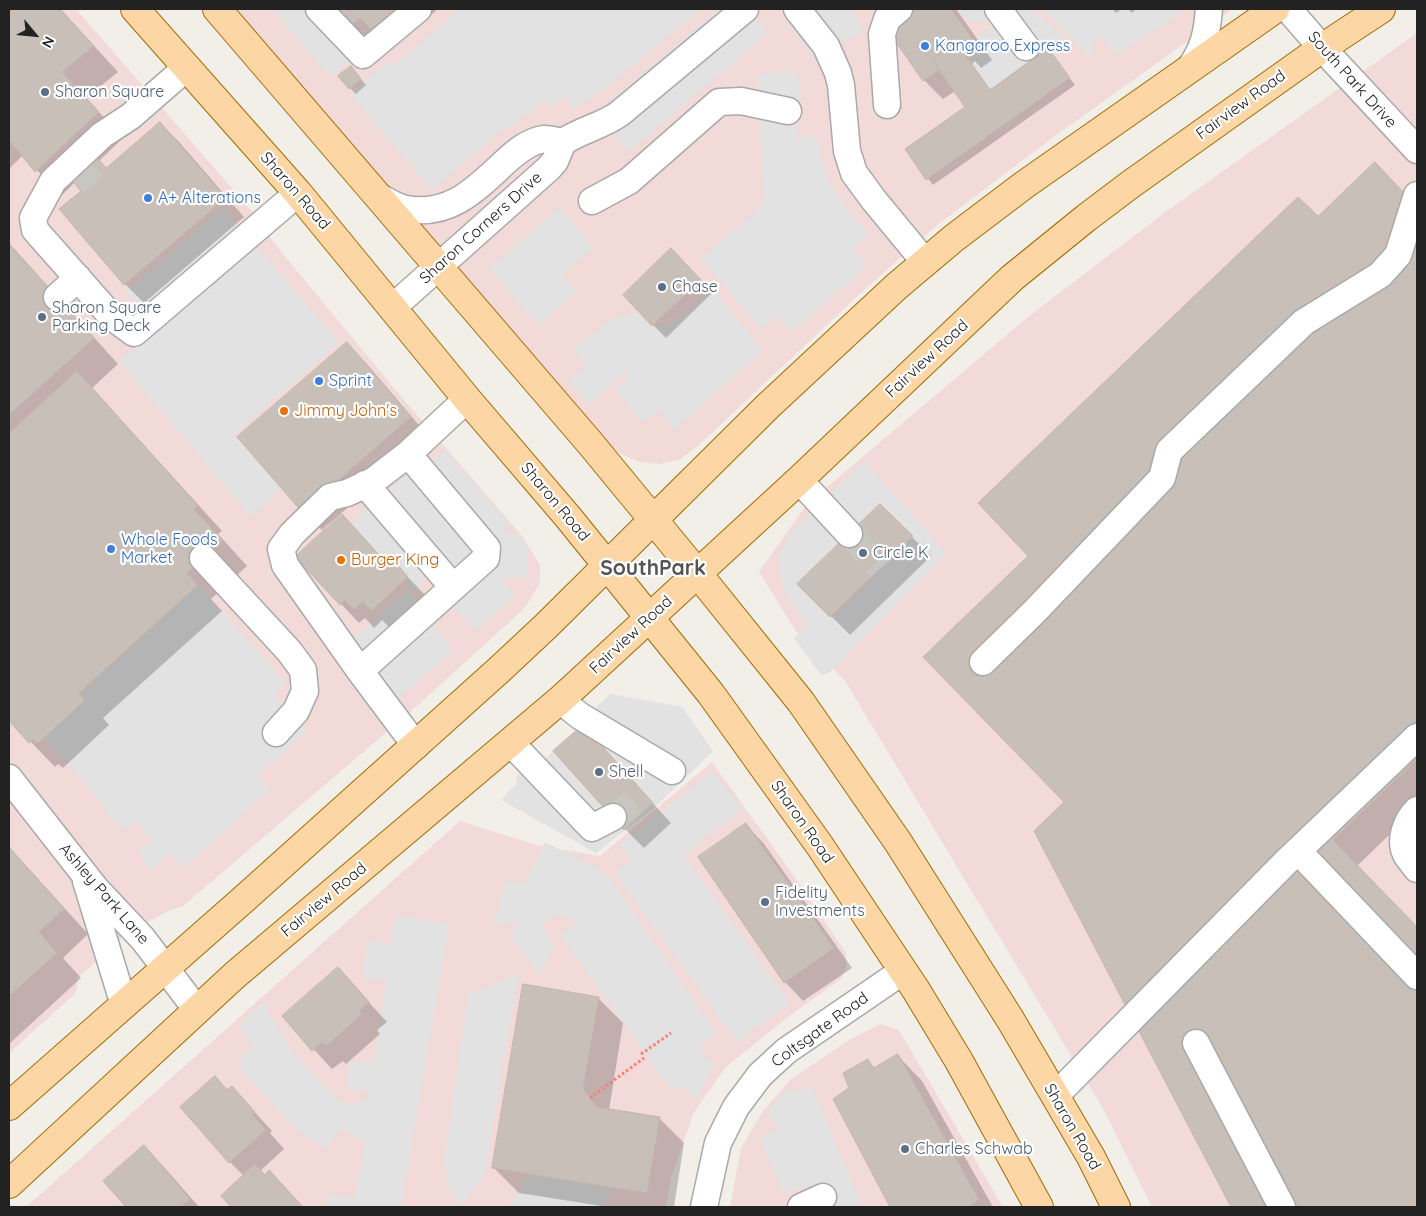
<!DOCTYPE html>
<style>
body{margin:0}
#map{position:relative;width:1426px;height:1216px;overflow:hidden;background:#f2efe9;font-family:Quicksand,sans-serif}
canvas{display:block}
.frame{position:absolute;inset:0;border:10px solid #222;pointer-events:none}
.north{position:absolute;left:10px;top:10px;width:50px;height:50px;-webkit-text-stroke:4px #fff;paint-order:stroke;rotate:118deg;font-size:14px;font-weight:700;line-height:20px;text-align:center;color:#222}
.north::after{content:'';display:block;margin:auto;width:18px;height:22px;background:#222;clip-path:polygon(50% 0,100% 100%,50% 72%,0 100%)}
</style>
<div id="map">
<canvas width="1426" height="1216"></canvas>
<div class="frame"></div>
<div class="north">N</div>
</div>
<script>
const ctx = document.querySelector('canvas').getContext('2d');
ctx.lineJoin = 'round';
function fill(path, color) {
  ctx.fillStyle = color;
  ctx.fill(path, 'evenodd');
}
function stroke(path, color, width, dash) {
  ctx.strokeStyle = color;
  ctx.lineWidth = width;
  ctx.lineCap = dash ? 'butt' : 'round';
  ctx.setLineDash(dash || []);
  ctx.stroke(path);
}
function drawText(font, color, halo, rows, align = 'center') {
  ctx.font = font + ' Quicksand,sans-serif';
  ctx.lineWidth = 4.5;
  ctx.setLineDash([]);
  ctx.textBaseline = 'middle';
  ctx.strokeStyle = halo;
  ctx.fillStyle = color;
  for (const [text, x, y, turn = 0] of rows) {
    ctx.save();
    ctx.translate(x, y);
    ctx.rotate((+turn || 0) * Math.PI / 180);
    ctx.textAlign = isNaN(turn) ? turn : align;
    if (halo) ctx.strokeText(text, 0, 0);
    ctx.fillText(text, 0, 0);
    ctx.restore();
  }
}
const commercial = new Path2D(`
 M9 9H76L257 217 274 243 398 393 523 537 540 565V583L525 608 409 713 183 906 170 910 126 934 78 978 76 993 9 1053Z
 M237 9H1233L1055 136 936 226 851 302 698 446 679 460 660 464 639 462 621 454 613 448 547 374Z
 M1417 33V1207H1152L1105 1112 845 681 797 633 759 572 807 504 1028 317 1164 213Z
 M712 762 794 876 846 953V967L841 979 789 1016 726 1067 697 1108 692 1117 671 1178 666 1207H26L460 821 537 845 600 856Z
 M881 1024 899 1030 1003 1207H730L741 1148 763 1111 791 1079 849 1040Z`);
const parking = new Path2D(`
 M272 9H331L364 47 330 77Z
 M460 9H701L603 90 573 109 566 95 550 108 544 100 529 113 501 131 432 190 350 94 386 64 393 66Z
 M719 9H748L768 33 629 152 596 113Z
 M805 9H851L864 31 814 59 788 24Z
 M958 9H1033L1063 38 990 90 961 50 993 26 989 21 968 22Z
 M1043 9H1184V11L1116 56 1103 39 1099 37 1095 40 1092 54 1087 55Z
 M797 71 800 89 797 138 817 136 822 161 831 185 846 207 868 235 852 249 867 266 792 332 777 316 761 329 701 258 755 213 762 203 763 195 757 75Z
 M223 207 339 343 234 434 283 489 251 517 118 361 134 347 137 306 125 292Z
 M559 208 594 248 563 274 577 291 538 325 489 269Z
 M713 291 763 350 674 430 658 410 642 423 616 390 628 378 627 373 623 374 589 405 569 381 583 369 585 364 573 349 611 319 639 312 653 327 677 321 698 301Z
 M446 451 510 525 506 530V532L517 533 524 541 528 548V578L509 577 505 579V584L516 596 475 631 456 609 451 608 447 611 436 622 435 627 453 651 396 700 360 654 362 651V649L354 638 407 591 420 604 432 592V584L430 580 426 577 422 581 420 590 408 589V577L396 563 391 568 350 523 412 469 440 456Z
 M864 461 946 554 829 673 821 675 794 638 808 625 789 600 780 577V553L792 531Z
 M198 585 286 683 274 694 307 731 258 775 270 790 184 868 170 853 152 870 138 853 152 839 136 821 123 831 102 807 104 805 43 737 85 700 79 693Z
 M610 694 682 707 713 751 655 807 596 853 501 800 517 783 516 777 538 757 545 759 553 751 583 725 581 722Z
 M713 771 742 810 683 855 790 1003 737 1042 614 872 632 860 619 845Z
 M545 842 596 867 611 879 716 1033 701 1047 703 1055 715 1065 696 1098 682 1088 675 1086 669 1087 560 934 575 924 574 920 561 916 551 917 544 923 543 929 555 947 539 974 511 937 515 922 492 926 506 882 525 883Z
 M395 915 449 924 401 1207H326L328 1194 355 1199 364 1142 340 1129 326 1149 297 1131 236 1063 253 1046 238 1027 263 1002 291 1051 335 1097 345 1103 358 1104 372 1092 346 1088 350 1061 373 1064 387 982 362 977 368 940 390 944Z
 M520 973 515 992 487 1159 489 1167 462 1205 448 1186 444 1161 468 994Z
 M811 1085 862 1207H811L803 1186 783 1193 760 1137 777 1131 778 1127 767 1111 788 1088 795 1092Z
 M528 1174 613 1188 603 1207H509Z`);
const shadow = new Path2D(`
 M9 9H60L118 72 86 98 123 138 99 161 107 169 160 123 179 142 244 217 144 303 125 284 61 210 83 191 75 182 61 196 23 155 9 169Z
 M333 9H438L391 49 379 37 368 46Z
 M900 9H956L992 60 981 68 975 61 972 64 991 91 1048 50 1075 85 933 185 906 150 966 107 955 91 943 99 924 80Z
 M1112 9H1122L1116 13Z
 M1128 9H1137L1132 13Z
 M356 74 366 85 356 94 350 88Z
 M1417 208V808L1357 866 1417 928V1207H1232L1036 832 1066 802 1030 556 1318 217Z
 M9 243 118 364 92 388 222 531 218 534 247 566 211 599 222 611 103 718 109 725 63 768 58 764 55 767 9 719Z
 M683 263 712 293 666 338 624 295Z
 M347 344 366 363 429 437 322 530 303 511Z
 M880 505 931 556 850 635 799 584Z
 M297 557 392 569 396 565 426 596 391 629 382 620 374 628 365 618 359 623Z
 M583 727 671 823 644 848 625 829Z
 M746 825 764 844 852 968 803 1001 785 982Z
 M9 847 88 934 63 958 81 978 9 1044Z
 M338 969 387 1022 377 1030 380 1034 346 1064 343 1061 332 1069 284 1017Z
 M598 998 623 1023 609 1110 659 1118 684 1143 674 1207H608L519 1193 494 1168Z
 M898 1056 922 1081 993 1207H891L835 1100 850 1089 868 1061 875 1068Z
 M215 1078 228 1091 250 1107 272 1131 270 1133 284 1149 260 1171 288 1191 303 1207H232L222 1196 244 1176 230 1162Z
 M144 1147 163 1166 199 1207H127L105 1181Z`);
const building = new Path2D(`
 M9 9H60L94 46 62 72 99 112 35 172 9 140Z
 M331 9H397L372 31 360 18 349 28Z
 M899 9H951L974 41 961 50 956 42 932 60 939 70 923 81 889 32Z
 M956 42 990 90 1048 48 1070 78 926 180 905 149 965 107 932 60Z
 M351 66 361 79 349 89 338 76Z
 M160 122 226 198 124 285 59 209 81 191 68 176 94 154 106 168Z
 M1375 162 1417 207V759L1333 840 1417 927V1207H1231L1034 831 1064 802 923 657 1028 556 978 503 1298 197 1318 216Z
 M9 244 94 338 9 415Z
 M671 248 701 280 652 326 623 295Z
 M347 342 411 417 302 512 237 437Z
 M77 371 198 506 194 509 223 541 187 573 198 585 79 693 85 700 37 744 33 739 29 743 9 721V433Z
 M880 504 913 536 830 617 797 584Z
 M342 514 391 568 396 563 408 577 371 611 363 602 354 610 345 600 340 605 295 557Z
 M583 725 653 803 624 830 553 751Z
 M746 823 834 948 784 983 698 857Z
 M9 847 64 909 39 932 57 953 9 996Z
 M338 967 369 1002 359 1011 362 1014 326 1046 323 1042 312 1051 282 1016Z
 M523 984 599 997 583 1089 597 1107 660 1117 647 1193 492 1168Z
 M898 1054 979 1200 969 1207H890L833 1099 849 1088 843 1073 868 1059 873 1068Z
 M215 1076 227 1090 232 1086 255 1112 252 1114 266 1130 229 1163 180 1107Z
 M144 1145 190 1199 180 1207H126L103 1181Z
 M255 1164 265 1175 269 1170 303 1207H231L221 1196Z`);
const minorTunnel = new Path2D(`
 M75 184 100 161
 M849 534 880 569
 M613 817 644 793`);
const path = new Path2D(`
 M641 1054 671 1033
 M590 1098 644 1058`);
const minor = new Path2D(`
 M319 9 363 55 418 9
 M797 9 826 46 838 73 841 85 847 151 854 173 873 199 925 262
 M998 9 1026 47
 M1288 9 1322 48 1417 150
 M186 68 131 116 102 135 53 181 33 218 35 230 112 317 134 333 298 193
 M1189 69C1204 49 1207 33 1209 9
 M887 105 882 34 887 19 899 9
 M563 142C581 130 602 126 619 114L745 9
 M378 196C387 201 396 207 406 209 450 217 476 189 505 162 516 152 529 141 544 139 551 139 557 141 563 142L555 161 549 168 392 308
 M592 201 629 181 719 102 741 101 788 111
 M57 297 78 278
 M408 454 487 548 486 558 360 671 416 746
 M799 480 849 534
 M365 484 453 587
 M203 558 289 651 303 670 305 691 296 711 276 733
 M983 662 1035 611 1162 478 1169 451 1304 322 1380 275 1398 255 1417 195
 M360 671 285 565 281 549 292 534 330 497 347 493 373 481 408 454 467 399
 M560 700 580 716 672 771
 M511 743 592 828 613 817
 M9 778 96 889 143 939 197 1010
 M1417 810C1406 821 1398 841 1407 856 1410 860 1414 865 1417 869
 M1298 851 1417 976
 M86 881 124 1005
 M1196 1043 1282 1207
 M1055 1096 1286 862 1417 737
 M704 1207 718 1143 736 1107 760 1075 786 1051 903 971
 M801 1207 823 1197`);
const major = new Path2D(`
 M135 9 298 193 467 399 568 517 711 694 820 846 916 990 959 1061 1039 1207
 M217 9 590 443 698 574 801 702 898 842 1010 1019 1091 1157 1116 1207
 M9 1106 245 898 499 670 546 626 768 406 897 286 954 238 1024 185 1275 9
 M9 1184 235 975 560 700 799 480 1012 278 1086 218 1131 184 1322 48 1381 9`);
const markers = [
 [925,46,5,"#3f7fe0"],
 [45,92,5,"#5c6f8a"],
 [148,198,5,"#3f7fe0"],
 [662,287,5,"#5c6f8a"],
 [42,317,5,"#5c6f8a"],
 [319,381,5,"#3f7fe0"],
 [284,411,5,"#e8710a"],
 [111,549,5,"#3f7fe0"],
 [863,553,5,"#5c6f8a"],
 [341,560,5,"#e8710a"],
 [599,772,5,"#5c6f8a"],
 [765,902,5,"#5c6f8a"],
 [905,1149,5,"#5c6f8a"]
];
const shopNames = [
 ["Kangaroo Express",935,46],
 ["A+ Alterations",158,198],
 ["Sprint",329,381],
 ["Whole Foods",121,540],
 ["Market",121,558]
];
const streetNames = [
 ["South Park Drive",1352,80,48],
 ["Fairview Road",1241,105,-36],
 ["Sharon Road",295,191,49],
 ["Sharon Corners Drive",481,228,-42],
 ["Fairview Road",927,359,-43],
 ["Sharon Road",555,502,50],
 ["Fairview Road",631,635,-43],
 ["Sharon Road",802,822,55],
 ["Ashley Park Lane",104,894,49],
 ["Fairview Road",324,900,-40],
 ["Coltsgate Road",820,1030,-36],
 ["Sharon Road",1072,1127,60]
];
const serviceNames = [
 ["Sharon Square",55,92],
 ["Chase",672,287],
 ["Sharon Square",52,308],
 ["Parking Deck",52,326],
 ["Circle K",873,553],
 ["Shell",609,772],
 ["Fidelity",775,893],
 ["Investments",775,911],
 ["Charles Schwab",915,1149]
];
const foodNames = [
 ["Jimmy John's",294,411],
 ["Burger King",351,560]
];
const districtNames = [
 ["SouthPark",653,569]
];
fill(commercial, '#f2dad9');
fill(parking, '#e2e2e2');
fill(shadow, '#0003');
fill(building, '#c7bfb8');
stroke(building, '#c4b6ab', 1);
stroke(minorTunnel, '#c8c6c1', 26, [26, 13]);
stroke(minor, '#a9a9a9', 29);
stroke(major, '#a06b00', 30);
stroke(path, '#fa8072', 3, [2.5, 2.5]);
stroke(minor, '#fff', 26);
stroke(major, '#fcd6a4', 28);
for (const [x, y, r, color] of markers) {
  const dot = new Path2D();
  dot.arc(x, y, r, 0, 2 * Math.PI);
  ctx.fillStyle = color;
  ctx.fill(dot);
  stroke(dot, '#fff', 2);
}
drawText('16px', '#366cbe', '#fff', shopNames, 'left');
drawText('16px', '#222', '#fff', streetNames);
drawText('16px', '#4e5e75', '#fff', serviceNames, 'left');
drawText('16px', '#c56008', '#fff', foodNames, 'left');
drawText('bold 21px', '#555', '#fff', districtNames);
</script>
